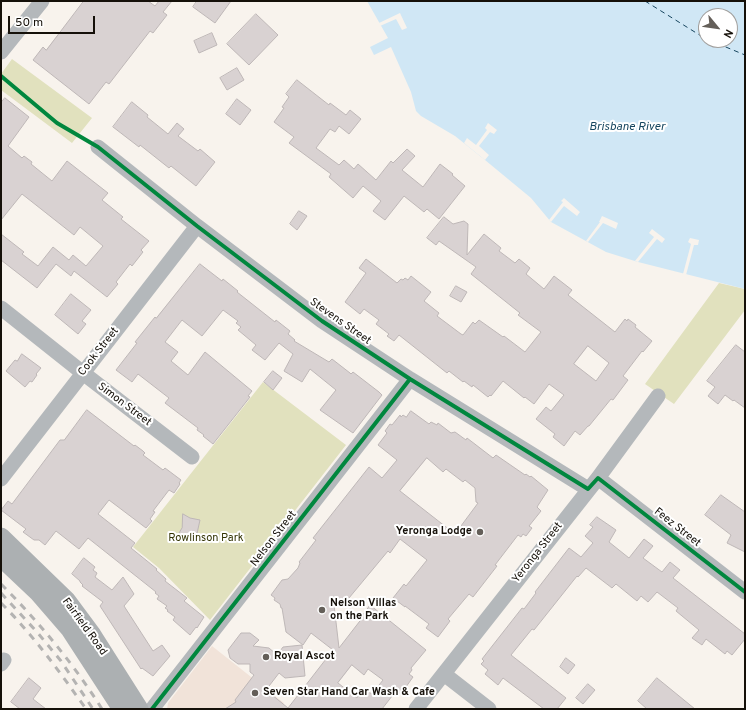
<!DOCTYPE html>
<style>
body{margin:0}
#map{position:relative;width:746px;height:710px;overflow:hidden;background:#f8f3ed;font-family:Overpass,sans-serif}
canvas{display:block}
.frame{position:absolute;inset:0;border:2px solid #151009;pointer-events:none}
.north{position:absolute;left:698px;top:8px;width:40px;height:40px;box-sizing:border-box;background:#fff;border:1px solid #a19f9d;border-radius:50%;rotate:119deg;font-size:11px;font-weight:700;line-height:16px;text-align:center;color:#151009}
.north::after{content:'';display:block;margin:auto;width:14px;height:18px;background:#645f59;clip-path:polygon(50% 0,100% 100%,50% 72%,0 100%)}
.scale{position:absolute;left:8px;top:16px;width:87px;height:18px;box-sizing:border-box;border:2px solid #151009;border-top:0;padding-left:5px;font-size:12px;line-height:14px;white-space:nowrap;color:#151009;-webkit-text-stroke:3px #fff;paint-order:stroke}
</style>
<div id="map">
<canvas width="746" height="710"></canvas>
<div class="frame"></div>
<div class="north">N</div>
<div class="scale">50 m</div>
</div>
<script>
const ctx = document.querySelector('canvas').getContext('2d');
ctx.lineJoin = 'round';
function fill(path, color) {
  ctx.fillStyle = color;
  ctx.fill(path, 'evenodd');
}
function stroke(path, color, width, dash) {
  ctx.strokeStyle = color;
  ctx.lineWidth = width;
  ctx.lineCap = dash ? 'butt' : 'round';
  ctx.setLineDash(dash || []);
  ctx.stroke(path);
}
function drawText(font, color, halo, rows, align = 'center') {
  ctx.font = font + ' Overpass,sans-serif';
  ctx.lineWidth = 4;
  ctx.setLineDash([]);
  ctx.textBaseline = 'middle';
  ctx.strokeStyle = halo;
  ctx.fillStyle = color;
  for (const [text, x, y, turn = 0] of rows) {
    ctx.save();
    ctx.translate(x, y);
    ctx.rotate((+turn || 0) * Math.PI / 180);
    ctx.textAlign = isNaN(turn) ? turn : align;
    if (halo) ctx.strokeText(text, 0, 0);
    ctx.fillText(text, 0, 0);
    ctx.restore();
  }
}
const commercial = new Path2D(`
 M212 646 284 703 279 709H167L168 703Z`);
const green = new Path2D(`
 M12 59 92 118 72 143 1 90V74Z
 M719 283 745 289V310L674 404 645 384Z
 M263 382 346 445 210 620 159 568 133 547Z`);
const water = new Path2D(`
 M367 1H745V289L638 262 606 252 551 222 531 198 485 160 455 136 421 116 416 111 411 92 391 47 374 55 370 47 388 38ZM706 16H730V40H706Z`);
const pier = new Path2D(`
 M400 13 407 28 402 30 396 19 380 26 379 23Z
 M488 123 497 130 494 134 490 132 479 146 489 155 485 160 464 143 467 138 476 145 487 130 485 128Z
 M564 198 580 212 577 216 564 206 551 222 549 220 563 202 561 201Z
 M602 216 618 223 616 229 603 223 588 242 586 241 600 222H599Z
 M652 229 665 239 662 243 657 239 638 262 635 261 654 237 649 233Z
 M690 238 699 240 698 245H694L686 275 683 274 691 244 688 242Z`);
const ferry = new Path2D(`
 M645 1 706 39
 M709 40 745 55`);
const building = new Path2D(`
 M84 1H148L155 6 159 1H172L163 12 167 15 153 33 150 31 109 84 106 82 89 104 33 60 43 47 46 50Z
 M197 1H231L215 23 193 7Z
 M256 14 278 35 249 65 227 44Z
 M212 33 217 45 199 53 194 41Z
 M237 68 244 80 227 90 220 78Z
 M297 80 329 105 330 103 346 115 350 110 361 119 349 134 339 126 335 132 330 129 316 148 339 165 344 160 354 169 358 164 376 180 391 161 393 163 407 149 415 156 402 170 423 187 440 164 453 174 452 175 465 186 439 219 427 209 424 212 404 196 385 220 373 211 381 201 363 186 353 198 329 177 331 174 289 143 294 137 274 122 284 108 282 107 289 97 286 94Z
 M5 98 29 117 8 146 22 158 24 156 32 162 31 164 52 181 67 161 108 193 102 200 123 217 121 219 149 241 141 250 143 252 132 266 130 264 116 282 118 284 107 297 74 271 71 276 56 264 37 288 1 260V234L24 252 22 254 38 266 53 247 69 260 73 255 86 266 103 246 80 227 74 235 22 194 1 220V103Z
 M237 99 251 110 240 125 226 114Z
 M132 102 148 115 147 117 168 134 177 123 184 129 178 136 198 151 200 149 215 162 196 186 171 166 169 168 140 145 139 147 113 127Z
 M299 211 307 216 297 230 290 224Z
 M444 217 453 224 464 221 468 224 467 255 484 234 501 248 499 251 515 263 519 259 530 268 526 274 544 289 554 276 572 290 568 295 615 332 625 319 627 321 628 319 636 325 635 327 652 341 643 352 642 351 623 376 628 380 613 400 611 399 589 426H588L580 435 575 431 564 446 553 437 555 434 536 419 546 407 551 411 564 395 549 384 534 404 525 397 524 398 503 381 491 396 490 395 488 397 473 385 472 387 464 381 463 382 449 371 447 373 399 335 394 341 387 336 389 334 376 324 379 320 364 309 360 314 345 302 366 273 359 268 366 259 397 283 401 279 403 280 405 278 408 280 411 276 431 292 424 301 439 313 437 316 461 334 463 335 473 322 475 324 479 320 503 337 504 336 525 352 541 332 518 315 520 313 471 274 476 267 439 241 436 245 427 238ZM588 346 609 363 596 381 574 364Z
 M200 264 222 281 223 279 238 291 237 292 275 322 276 320 290 331 288 334 295 340 294 341 329 362 332 359 350 373 351 374 353 372 379 392 382 395 353 433 320 410 336 390 310 369 302 382 284 371 293 354 279 343 265 360 252 350 256 345 238 330 241 327 236 323 238 321 223 310 202 336 182 320 165 342 178 352 171 361 188 375 205 352 252 391 248 396 250 397 213 444 203 436 204 435 197 430 198 428 165 403 169 398 138 374 132 382 116 370 137 343 135 342 155 317 156 318Z
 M456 286 467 292 461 302 450 296Z
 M71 294 91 310 82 321 86 324 78 334 55 315Z
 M736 345 745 352V408L734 400 733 401 725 395 718 404 708 396 715 387 707 381Z
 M22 354 41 368 36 374 37 375 32 382 30 381 25 387 6 371 15 360 17 361Z
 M273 371 282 378 273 390 264 382Z
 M87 410 134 446 135 445 143 451 145 453 143 455 163 470 165 468 181 480 179 483 180 484 174 493 169 490 153 511 155 512 150 519 152 521 146 528 109 500 98 514 135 543 131 548 157 569 156 570 166 579 165 581 187 598 184 601 204 617 197 628 196 627 190 635 173 620 175 617 167 611 168 610 165 608 167 606 157 599 159 596 155 593 156 592 88 538 79 549 56 531 45 545 39 540H34L23 532 26 529 1 510 8 501 12 504 60 440H64Z
 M411 411 429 424 431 422 437 425 438 423 451 433 455 432 466 440 467 438 493 458 496 455 525 475 526 474 530 477 531 476 548 490 537 507 541 511 529 526 532 528 526 536 523 534 521 537 518 535 495 565 497 566 473 597 469 594 448 619 450 621 438 637 426 628 429 624 405 606V607L393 598 404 584 406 586 427 560 400 539 390 553 388 551 344 604 333 596 339 648 363 617 362 616 370 605 426 650 411 668 412 670 409 674 413 677 401 694 396 691 382 709H225L236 702 235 700 254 675 250 672V664H238L230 658 228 650 241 633H250L259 640 253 646 269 648 277 655 283 647 302 645 305 676 285 678 279 673 266 690 288 708 333 650 311 633 303 645 286 632 282 608H281L280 604 274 600 275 598 271 595 282 580 288 579 298 568 300 563 299 562 316 540 313 538 369 467 382 478 397 460 378 445 387 433 385 431 390 424 392 425 400 415 401 417 403 415 406 417ZM427 458 443 472 446 469 463 482 465 480 475 488 476 502 478 503 455 534 400 491ZM352 665 364 675 368 669 383 680 372 694 365 690 360 697 358 696 357 698 338 683Z
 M721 495 745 512V552L727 543 731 535 705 515Z
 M183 514 190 518 200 520 196 538 179 533 182 528Z
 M597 517 616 530 609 542 629 558 644 539 653 546 643 558 662 572 670 562 680 570 673 578 745 634V639L732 655 727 651 725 654 706 639 702 645 692 638 699 630 676 611 678 608 657 592 648 602 641 596 637 601 616 584 612 588 586 568 578 577 577 576 534 630 532 629 511 655 566 698 557 709H544L503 678 498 685 485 674 488 670 481 664 484 661 482 659 522 608 524 609 536 593 535 592 569 548 581 557 593 543 585 536 593 527 590 525Z
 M84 558 95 567 93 570 97 573 95 577 112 590 123 577 134 594 124 606 153 651 162 645 170 656 153 676 142 668 141 669 100 606 103 602 82 586 83 585 80 582V581L72 574Z
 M566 658 575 665 568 674 560 667Z
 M29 678 41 688 33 699 46 709H20L11 702Z
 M657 678 695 709H647L638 701Z
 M588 684 595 690 583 704 576 698Z`);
const minor = new Path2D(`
 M1 52 42 1
 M98 147 197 226 322 321 410 379 588 489
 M1 308 83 373 192 457
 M598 478 745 592
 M1 479 197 226
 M1 664 4 660
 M444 674 489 709
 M152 709 410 379
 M416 709 598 478 658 396`);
const major = new Path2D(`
 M1 537 66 600 92 635 139 709
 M1 557 38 592 70 629 122 709`);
const rail = new Path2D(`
 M1 584C39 622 73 663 102 709
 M1 593 37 632 61 661 93 709
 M1 603C34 636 59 671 86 709`);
const cycleway = new Path2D(`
 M1 76 57 123 98 147 197 226 322 321 410 379 588 489 598 478 745 592
 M152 709 410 379`);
const markers = [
 [480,532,4,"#645f59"],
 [322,610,4,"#645f59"],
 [266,657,4,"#645f59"],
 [255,693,4,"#645f59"]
];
const streetNames = [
 ["Stevens Street",340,322,35],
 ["Cook Street",99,352,-52],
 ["Simon Street",124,405,37],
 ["Feez Street",677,528,38],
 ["Nelson Street",274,539,-52],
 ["Yeronga Street",538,553,-52],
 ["Fairfield Road",84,627,54]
];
const poiNames = [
 ["Yeronga Lodge",472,532,"right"],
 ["Nelson Villas",330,604],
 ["on the Park",330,617],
 ["Royal Ascot",274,657],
 ["Seven Star Hand Car Wash & Cafe",263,693]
];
const parkNames = [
 ["Rowlinson Park",206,539]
];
const waterNames = [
 ["Brisbane River",627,128]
];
fill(commercial, '#f1e3d9');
fill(green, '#e1e1be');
fill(water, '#d0e7f5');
fill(pier, '#f8f3ed');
stroke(ferry, '#17465f', 1, [5, 4]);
fill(building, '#d9d2d2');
stroke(building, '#beb7b7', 1);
stroke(minor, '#b4b8bb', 15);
stroke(major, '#acb0b2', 19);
stroke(rail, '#b4b3b2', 3, [7, 7]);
stroke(cycleway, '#00873e', 4);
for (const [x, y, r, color] of markers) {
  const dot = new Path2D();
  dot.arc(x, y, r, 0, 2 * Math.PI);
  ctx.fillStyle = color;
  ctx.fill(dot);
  stroke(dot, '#fff', 1.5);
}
drawText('11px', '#151009', '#fff', streetNames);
drawText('bold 11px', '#151009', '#fff', poiNames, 'left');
drawText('11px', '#333404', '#fff', parkNames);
drawText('italic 12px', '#17465f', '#fff', waterNames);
</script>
